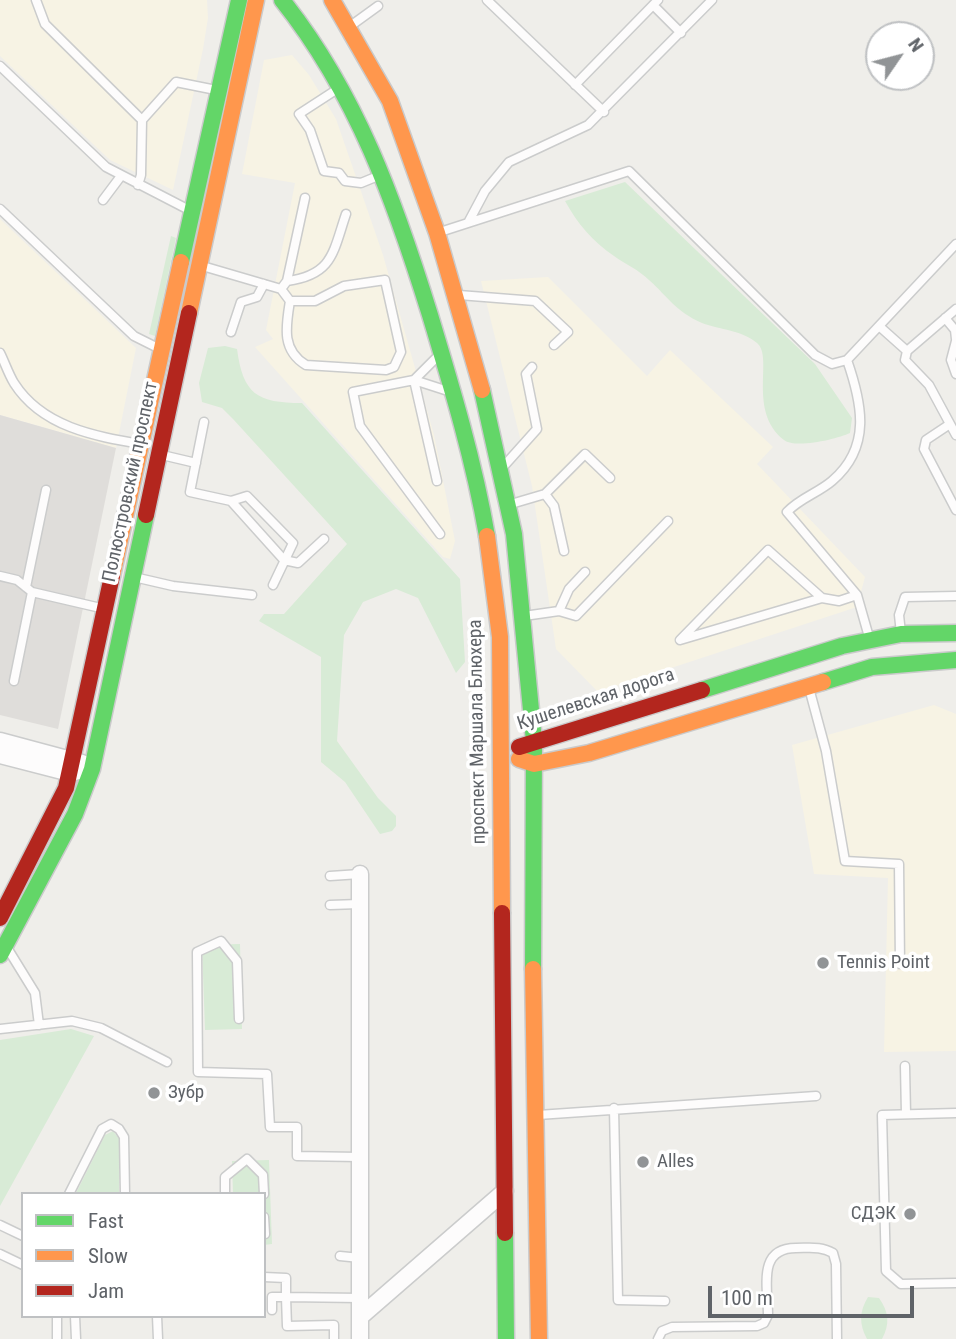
<!DOCTYPE html>
<meta charset="utf-8">
<style>
body{margin:0}
#map{position:relative;width:956px;height:1339px;overflow:hidden;background:#efeeea;font-family:"Roboto Condensed",sans-serif}
canvas{display:block}
.legend{position:absolute;left:21px;top:1192px;width:245px;height:126px;box-sizing:border-box;background:#fff;border:2px solid #bfc1c3;margin:0;padding:9px 12px;list-style:none;font-size:21px;color:#5f6368}
.legend li{display:flex;align-items:center;gap:14px;height:35px}
.legend b{width:35px;border:2px solid #bfc1c3}
.north{position:absolute;left:865px;top:21px;width:70px;height:70px;box-sizing:border-box;background:#fff;border:2px solid #bfc1c3;border-radius:50%;rotate:55deg;font-size:19px;font-weight:700;line-height:28px;text-align:center;color:#5f6368}
.north::after{content:'';display:block;margin:auto;width:24px;height:32px;background:#919496;clip-path:polygon(50% 0,100% 100%,50% 72%,0 100%)}
.scale{position:absolute;left:708px;top:1286px;width:206px;height:32px;box-sizing:border-box;border:4px solid #5f6368;border-top:0;padding-left:9px;font-size:21px;line-height:24px;white-space:nowrap;color:#5f6368;-webkit-text-stroke:5px #fff;paint-order:stroke}
</style>
<div id="map">
<canvas width="956" height="1339"></canvas>
<ul class="legend">
<li><b style="height:9px;background:#63d668"></b>Fast</li>
<li><b style="height:9px;background:#ff974d"></b>Slow</li>
<li><b style="height:9px;background:#b3261e"></b>Jam</li>
</ul>
<div class="north">N</div>
<div class="scale">100 m</div>
</div>
<script>
const ctx = document.querySelector('canvas').getContext('2d');
ctx.lineJoin = 'round';
function fill(path, color) {
  ctx.fillStyle = color;
  ctx.fill(path, 'evenodd');
}
function stroke(path, color, width, dash) {
  ctx.strokeStyle = color;
  ctx.lineWidth = width;
  ctx.lineCap = dash ? 'butt' : 'round';
  ctx.setLineDash(dash || []);
  ctx.stroke(path);
}
function drawText(font, color, halo, rows, align = 'center') {
  ctx.font = font + ' "Roboto Condensed",sans-serif';
  ctx.lineWidth = 7;
  ctx.setLineDash([]);
  ctx.textBaseline = 'middle';
  ctx.strokeStyle = halo;
  ctx.fillStyle = color;
  for (const [text, x, y, turn = 0] of rows) {
    ctx.save();
    ctx.translate(x, y);
    ctx.rotate((+turn || 0) * Math.PI / 180);
    ctx.textAlign = isNaN(turn) ? turn : align;
    if (halo) ctx.strokeText(text, 0, 0);
    ctx.fillText(text, 0, 0);
    ctx.restore();
  }
}
const commercial = new Path2D(`
 M0 0H207L208 18 203 49 173 190 110 160 0 56Z
 M292 55 309 75 336 119 383 255 434 435 455 541 450 559 443 557 255 347 273 339 266 330 295 183 242 174 264 60Z
 M0 219 136 348 116 448 0 415Z
 M548 277 647 376 670 350 773 447 757 464 865 577 857 607 598 692 556 649 532 486 481 281Z
 M934 705 956 714V1051L884 1052 888 878 814 874 792 745Z`);
const industrial = new Path2D(`
 M0 415 116 448 58 729 0 715Z`);
const green = new Path2D(`
 M625 182 815 364 852 418 850 433C837 439 796 449 784 440 747 411 774 357 757 343 742 330 720 330 702 323 675 311 669 298 649 280 639 270 625 264 614 256 593 242 577 223 565 201Z
 M171 236 176 238 155 336 149 334Z
 M225 346 237 349C243 394 257 403 302 403L460 579 465 662 456 673 418 598 396 589 363 602 344 635 337 741 378 798 396 816V826L392 831 380 834 345 782 321 762V657L259 621 264 614H284L347 544 233 419 222 408 202 402 199 383 208 348Z
 M240 944 242 1029 205 1030 202 945Z
 M71 1029 94 1036 0 1206V1040Z
 M113 1131 120 1140 119 1193H76L105 1135Z
 M269 1160 272 1244 264 1245V1194H233L232 1161Z
 M868 1297 879 1298C889 1312 890 1324 882 1339H867C859 1324 859 1312 868 1297Z`);
const lane = new Path2D(`
 M36 0 45 24 142 120
 M487 0 604 112
 M653 5 681 33
 M349 27 378 6
 M0 66 106 167 193 212
 M575 85 658 0
 M339 88 299 114 310 130 324 171 339 173 345 181 361 183 378 176
 M138 185 141 175 142 120 176 82 216 90
 M103 200 121 176
 M0 209 134 336 160 349
 M469 221 485 191 509 162 588 125 712 0
 M440 232 629 171 815 355 832 364 847 360 956 244
 M199 265 281 289 290 301H315L344 286 385 280 401 352 394 367 386 370 306 365C281 350 286 326 290 301
 M287 281 305 198
 M281 289 287 281C333 275 333 252 346 214
 M459 295 535 301 568 332 554 345
 M956 309 907 351 905 360 929 385 956 435
 M945 318 955 330 956 339
 M879 326 907 351
 M231 332 241 302 257 297 264 284
 M956 341 951 360 956 374
 M0 353C5 363 8 373 14 383 42 427 94 436 141 444
 M439 355 414 380 448 391
 M847 360C862 403 872 447 832 481 818 493 800 498 787 512L857 595 869 637
 M204 422 190 492 231 501 284 560 298 563 324 539
 M950 424 926 440 924 449 956 510
 M162 455 196 463
 M503 467 537 429 526 374 532 367
 M437 481 414 380 353 392 360 426 440 534
 M545 494 554 506 564 551
 M231 501 247 496 293 543 273 585
 M511 504 545 494 585 454 610 478
 M0 576 17 580 32 592 105 609
 M134 577 173 586 252 595
 M26 587 46 490
 M822 598 768 550 680 640 822 598 839 601 857 595
 M559 611 569 589 585 572
 M524 616 559 611 576 616 668 521
 M901 633 899 615 905 597 956 596
 M14 681 32 592
 M809 688 826 751 845 861 899 864 900 964
 M330 876 360 874
 M330 905 359 904
 M6 946 35 993 39 1025
 M239 1019 237 961 221 941 197 952 198 1072 267 1074 270 1127H297V1156L359 1157
 M0 1029 72 1021 101 1028 167 1062
 M905 1066 906 1114
 M614 1108 618 1300 665 1301
 M956 1113 882 1115 886 1271 901 1284 956 1283
 M538 1115 816 1096
 M69 1194 102 1129 111 1124 119 1129 124 1137 125 1194
 M225 1194V1177L247 1159 263 1175 264 1194
 M264 1217 265 1234
 M0 1225 23 1236
 M0 1254 23 1265
 M340 1256 360 1258
 M264 1277 286 1278V1297H272V1310
 M57 1316V1339
 M75 1316 76 1339
 M157 1316 158 1339
 M334 1339V1325L287 1326 286 1297 360 1298
 M658 1339 662 1331 672 1327 757 1326 764 1323 768 1315C768 1287 757 1248 796 1248 810 1248 821 1246 833 1253L836 1264 837 1339`);
const street = new Path2D(`
 M0 741 82 763
 M0 755 70 773 79 771
 M360 874V1339
 M360 1317 505 1191`);
const fast = new Path2D(`
 M282 0C357 94 395 202 430 315 452 388 474 461 487 536
 M181 262 239 0
 M482 390 514 534 534 741 533 969
 M823 682 872 667 956 660
 M702 690 842 646 901 634 956 633
 M0 955 75 814 92 769 146 515
 M505 1233 506 1339`);
const slow = new Path2D(`
 M332 0 390 101 437 233 482 390
 M189 313 256 0
 M487 536 500 637 502 913
 M112 576 181 262
 M519 759 534 764 589 753 823 682
 M533 969 539 1339`);
const jam = new Path2D(`
 M146 515 189 313
 M519 747 702 690
 M502 913 505 1233
 M0 918 66 788 112 576`);
const markers = [
 [823,963,7,"#919496"],
 [154,1093,7,"#919496"],
 [643,1162,7,"#919496"],
 [910,1214,7,"#919496"]
];
const streetNames = [
 ["Полюстровский проспект",131,482,-78],
 ["Кушелевская дорога",596,700,-18],
 ["проспект Маршала Блюхера",478,732,-91]
];
const poiNames = [
 ["Tennis Point",837,963],
 ["Зубр",168,1093],
 ["Alles",657,1162],
 ["СДЭК",896,1214,"right"]
];
fill(commercial, '#f7f3e4');
fill(industrial, '#dfddda');
fill(green, '#d8ebd6');
stroke(lane, '#cbcccc', 11);
stroke(street, '#cbcccc', 19);
stroke(fast, '#cacacb', 19);
stroke(slow, '#cacacb', 19);
stroke(jam, '#cacacb', 19);
stroke(lane, '#fdfcfc', 8);
stroke(street, '#fdfcfc', 16);
stroke(fast, '#63d668', 16);
stroke(slow, '#ff974d', 16);
stroke(jam, '#b3261e', 16);
for (const [x, y, r, color] of markers) {
  const dot = new Path2D();
  dot.arc(x, y, r, 0, 2 * Math.PI);
  ctx.fillStyle = color;
  ctx.fill(dot);
  stroke(dot, '#fff', 2.5);
}
drawText('19px', '#5f6368', '#fff', streetNames);
drawText('19px', '#5f6368', '#fff', poiNames, 'left');
</script>
